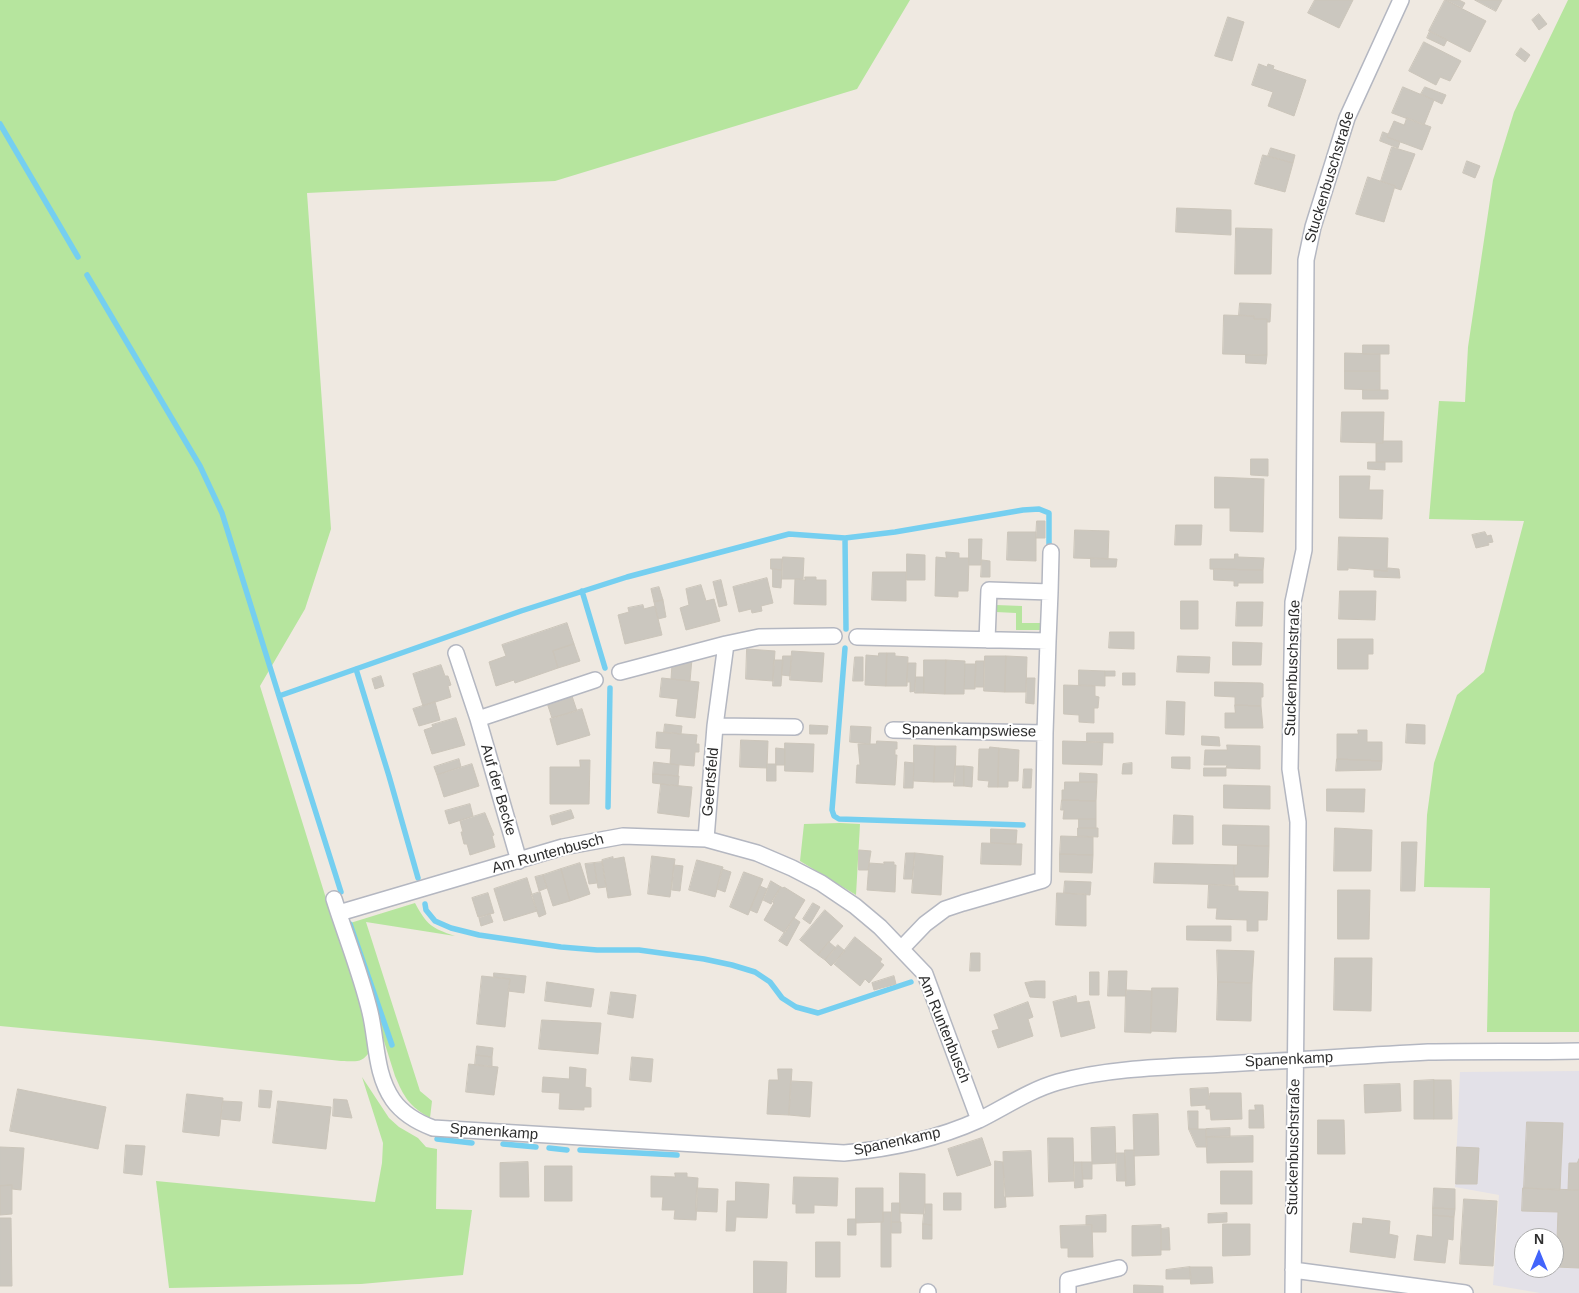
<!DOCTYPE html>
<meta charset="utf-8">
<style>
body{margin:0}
#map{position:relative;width:1579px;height:1293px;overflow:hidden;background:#efe9e1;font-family:Helvetica,sans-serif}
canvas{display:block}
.north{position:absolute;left:1514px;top:1228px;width:50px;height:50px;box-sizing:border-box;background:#fff;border:1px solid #ababab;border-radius:50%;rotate:0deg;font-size:14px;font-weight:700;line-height:20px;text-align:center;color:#2e2e2e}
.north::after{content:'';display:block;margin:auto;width:18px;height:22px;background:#4264fb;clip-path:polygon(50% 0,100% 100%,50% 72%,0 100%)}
</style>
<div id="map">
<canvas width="1579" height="1293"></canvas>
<div class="north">N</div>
</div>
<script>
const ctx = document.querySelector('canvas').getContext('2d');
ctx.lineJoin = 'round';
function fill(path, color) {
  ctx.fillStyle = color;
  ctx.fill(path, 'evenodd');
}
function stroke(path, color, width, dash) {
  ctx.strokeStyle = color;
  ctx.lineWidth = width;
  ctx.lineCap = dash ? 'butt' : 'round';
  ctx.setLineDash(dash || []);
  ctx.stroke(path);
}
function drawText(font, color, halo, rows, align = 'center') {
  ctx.font = font + ' Helvetica,sans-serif';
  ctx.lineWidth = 4;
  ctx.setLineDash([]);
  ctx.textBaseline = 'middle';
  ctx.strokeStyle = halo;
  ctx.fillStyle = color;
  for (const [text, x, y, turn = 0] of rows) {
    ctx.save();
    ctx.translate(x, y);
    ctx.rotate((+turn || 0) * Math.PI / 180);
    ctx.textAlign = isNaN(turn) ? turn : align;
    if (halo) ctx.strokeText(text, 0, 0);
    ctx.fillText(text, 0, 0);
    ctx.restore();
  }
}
const industrial = new Path2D(`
 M1579 1071V1293H1540L1493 1285 1499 1195 1455 1187 1460 1072ZM1524 1238H1554V1268H1524Z`);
const green = new Path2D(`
 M0 0H910L857 89 555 181 307 193 331 529 305 609 260 686 329 908C350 951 362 1003 370 1051 362 1064 355 1061 341 1061L150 1040 0 1026Z
 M1568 0H1579V1032H1487L1490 888 1424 887 1427 815 1434 763 1457 695 1484 672 1524 521 1429 519 1439 401 1465 402 1468 347 1493 180 1514 112Z
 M996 605 1022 606V623H1042V630H1016V613L996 612Z
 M840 823 860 824 856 895 800 861 804 824Z
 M415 903C427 925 431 928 455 936L366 922 420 1091 432 1101 430 1118C409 1106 404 1097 395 1076L347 924Z
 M362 1077 389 1118 399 1127 418 1138 426 1147 437 1149 436 1209 472 1210 463 1275 361 1284 169 1288 156 1181 375 1202 382 1163 383 1143Z`);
const stream = new Path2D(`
 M0 124 78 257
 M87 275 200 466 222 513 279 696 521 611 627 577 789 534 845 538 846 629
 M845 538 895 532 1023 510 1039 509 1049 513V546
 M582 591 605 668
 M845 648 832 810 834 816 839 819 1023 825
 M356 669 389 776 418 878
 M279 696 341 892
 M608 807 610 688
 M425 904 426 910 435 921 451 928 479 935 561 947 597 950H639L704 959 732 965 755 972 770 982 782 998 796 1007 818 1013 911 982
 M350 924 392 1045
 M437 1139 472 1143
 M503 1144 536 1147
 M549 1148 567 1150
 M580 1150 677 1155`);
const building = new Path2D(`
 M1315 0H1353L1339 28 1308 13Z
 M1445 0 1486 21 1470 52 1429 31Z
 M1446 0H1459L1465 3 1462 8Z
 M1475 0H1502L1496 11Z
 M1539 14 1547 24 1539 30 1532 20Z
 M1228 17 1244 22 1232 61 1215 56Z
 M1430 31 1447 40 1444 46 1427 38Z
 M1424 42 1461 61 1450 81 1440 77 1436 85 1409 71Z
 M1521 48 1530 55 1525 62 1516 55Z
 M1259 64 1267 67 1268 64 1274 66 1273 69 1306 80 1294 116 1268 106 1273 92 1252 85Z
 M1403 87 1434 100 1424 125 1392 113Z
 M1425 87 1446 95 1442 104 1421 94Z
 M1407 118 1431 127 1422 150 1387 137 1394 121 1404 125Z
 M1383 132 1388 134 1387 137 1400 142 1398 148 1380 141Z
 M1392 147 1415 154 1401 190 1395 188V186L1381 181Z
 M1271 148 1295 155 1293 163 1268 156Z
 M1263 155 1293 163 1285 192 1255 184Z
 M1467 161 1480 166 1475 178 1463 173Z
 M1368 177 1395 186 1384 222 1356 214Z
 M1177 208 1231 210V235L1176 232Z
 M1236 228 1272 229 1271 274H1235Z
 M1240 303 1271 304 1270 322H1267V319H1254V316L1239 315Z
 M1224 315 1254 316V319H1267V355L1223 354Z
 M1363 345H1389V354H1363Z
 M1345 353 1380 354V371H1345Z
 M1246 355H1267L1266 364 1246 363Z
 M1345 371H1380V390L1345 389Z
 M1363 390H1388V399H1363Z
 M1342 412H1384L1383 443 1341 442Z
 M1383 441H1402V462H1376V443H1383Z
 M1251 459H1268V476L1251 475Z
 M1368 462H1385V470L1368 469Z
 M1340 476H1370L1369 490H1383L1382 519 1340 518Z
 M1215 477 1264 479 1263 532 1230 531V508H1215Z
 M1037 521H1045V538H1036Z
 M1176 525H1202L1201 545H1175Z
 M1075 530 1109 531 1108 559 1074 558Z
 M1008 532H1036V561L1007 560Z
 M1485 532 1487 536 1491 535 1493 542 1488 543 1489 545 1476 548 1472 535Z
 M1339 537 1388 538 1387 571 1348 568V570H1338Z
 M969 539H982L981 565H969Z
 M946 552 959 553V558H969L968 591H958V597L935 596 936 557 946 558Z
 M907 554 925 555V580H907Z
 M1235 554H1238V557L1264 558 1263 570 1210 569V559H1234Z
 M783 557 804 558 803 579H782Z
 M1091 558 1117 559 1116 567H1091Z
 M771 559H782V570L771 569Z
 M982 560 990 561V577H981Z
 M1388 568 1399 569 1400 578 1374 577V570L1387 571Z
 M773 569 782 570 781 588 773 587Z
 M1214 569 1263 570V583H1238V586H1234V581L1214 580Z
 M873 572H906V601L872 600Z
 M805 577H816V580H826V605L794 604 795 579 805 580Z
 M767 578 773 603 761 606 762 611 752 613 751 609 739 612 733 587Z
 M721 580 727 605 719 607 713 582Z
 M701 585 706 601 714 599 720 621 686 630 680 608 689 605 686 589Z
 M659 587 663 600 654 602 651 589Z
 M1340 591H1376L1375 620 1339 619Z
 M663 600 666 617 658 619 654 602Z
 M1181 601H1198V629H1181Z
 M1237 602H1263L1262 626H1236Z
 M643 605 644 609 655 606 662 635 625 644 618 615 629 612 628 608Z
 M567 623 574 644 553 651 558 668 515 683 514 680 496 686 489 662 506 656 502 645Z
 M1110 632H1134V649L1109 648Z
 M1338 639H1373V654H1368V669H1338Z
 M1233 642 1262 643 1261 665H1233Z
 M574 644 580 661 558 668 553 651Z
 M747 649 775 651 773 681 746 679Z
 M792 651 824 653 822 682 790 680Z
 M879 653H887L886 686 865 685 866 655 878 656Z
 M887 653H895V656L908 657 907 686H886Z
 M783 656H792L790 676 782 675Z
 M985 656H1006L1005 692 984 691Z
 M1006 656 1027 657 1026 692H1005Z
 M1178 656 1210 657 1209 673 1177 672Z
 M855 657H863V681H853Z
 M692 659 690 681 671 679 672 664Z
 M774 660H783L781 686H773Z
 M924 660H946L945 694 924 693Z
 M946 660 965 661 964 694H945Z
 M976 661H984V687H975Z
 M908 663H916L915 691 910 692V682H907Z
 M965 664H976L975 689H965Z
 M441 665 445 676H448L451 685 448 686 451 697 423 706 413 674Z
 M1079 670 1105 671V686L1079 685Z
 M1105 671H1115V676H1105Z
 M1123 673H1135V685H1123Z
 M381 676 384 686 375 689 372 679Z
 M916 677H924V693H915Z
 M662 678 699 682 695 718 676 716 678 699 660 697Z
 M1027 678H1035L1034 704 1026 703Z
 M1215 682 1261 683 1263 684V697H1261V706L1235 705V697L1215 696Z
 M1064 685 1095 686V696L1099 697 1098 708H1094V723L1079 722V715L1064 714Z
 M572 696 577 711 552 718 547 703Z
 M1167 701 1185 702 1184 735 1166 734Z
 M435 702 440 720 419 726 413 709Z
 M1235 705 1261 706 1263 728H1225V713H1235Z
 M582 709 590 735 557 745 550 719Z
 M456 718 465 745 432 754 424 730 433 727 432 725Z
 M665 724 682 726 681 734 664 732Z
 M1407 724 1425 725V744L1406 743Z
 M810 725 828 726 827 734H810Z
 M851 726 871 727 870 744 850 742Z
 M1358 730H1367V742H1382V761L1337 759V734H1358Z
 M657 732 697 735 696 744H699V752H695L694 766 670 764 671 749 656 748Z
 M1087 733H1113V743L1087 742Z
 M1202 736 1219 737 1220 746 1202 745Z
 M741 740 768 741 767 768 740 767Z
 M877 741 897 742V749H895V755H897L895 785 856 783 857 765H860L858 744H876Z
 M1063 741 1103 742 1102 765 1063 764Z
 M785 743 814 744 813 772 785 771Z
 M914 745 935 746 934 782 914 781Z
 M1227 745 1260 746V769L1226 768 1227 765H1204L1205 750H1227Z
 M935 746H956L955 782H934Z
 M990 747 999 748 998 787H988L989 781 978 780 979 749H989Z
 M776 748 785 749V765H776Z
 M999 748 1019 750 1018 781H1008V787H998Z
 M1172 757H1190V769L1172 768Z
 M459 759 461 767 437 775 434 767Z
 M1337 759 1382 761 1381 770 1336 771Z
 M580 760H590L589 804H550V767H580Z
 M654 762 679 765 678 776 653 774Z
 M905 762 914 763 913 788H904Z
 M1132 763V774H1122L1123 764Z
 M472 764 479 786 444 797 437 775Z
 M767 764H776V781H767Z
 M955 766H964V786H954Z
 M964 766 973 767 972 787 964 786Z
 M1204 768H1226V776H1204Z
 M1024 769H1032L1031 788H1023Z
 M1080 773 1097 774V782H1080Z
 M653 774 679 776 678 786 653 783Z
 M1065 782H1097L1096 801 1062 800V790H1064Z
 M661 784 692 787 689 817 658 813Z
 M1224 785 1270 786V809L1224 808Z
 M1327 789H1365L1364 812 1327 811Z
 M1062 800 1096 801V819H1063L1064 810H1061Z
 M470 804 473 816 449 824 445 811Z
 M571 810 574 818 552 825 550 816Z
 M485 813 494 835 492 836 495 847 470 855 467 844H464L461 832H463L460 821Z
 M1174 815 1193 816V844H1173Z
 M1079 819H1096V828H1079Z
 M1223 825 1269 826V846L1223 845Z
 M1078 828H1098V837L1078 836Z
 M1335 828 1372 830 1371 871H1334Z
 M991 829 1017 830 1016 844 991 843Z
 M1061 836 1093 837V855L1060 854Z
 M1402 842H1417L1415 891H1401Z
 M982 843 1022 844 1021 865 981 864Z
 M1238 845 1269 846 1268 877H1234V865H1237Z
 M859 850 871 851 868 870H859Z
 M906 853H915L912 879H904Z
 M915 853 943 856 941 895 912 893Z
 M1060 854 1093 855 1092 873 1060 872Z
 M652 856 675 859 670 897 648 894Z
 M613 857V859L624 857 631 895 608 898 602 860Z
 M697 860 723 867 715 897 689 890Z
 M602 862 606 887 598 888 594 863Z
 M884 862H894V865H896L895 892 867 890 869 863 884 864Z
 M580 863 590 894 570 901 561 869Z
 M594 863 597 883 589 884 585 864Z
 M1155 863 1234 865 1235 885 1154 883Z
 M674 865 683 866 680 891 672 890Z
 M561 869 570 901 553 906 543 875Z
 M722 869 731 872 725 892 717 889Z
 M744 872 763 879 748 915 730 907Z
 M543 875 547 888 539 891 535 877Z
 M527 878 537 911 504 921 494 889Z
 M771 881 781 887 771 904 763 900Z
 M1065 881 1091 882 1090 895 1064 893Z
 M1209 885 1238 886V891L1268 892 1267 920H1258V931H1247V920L1216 919 1217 908H1208Z
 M760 886 767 889 757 913 750 910Z
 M781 887 783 888 784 887 805 900 785 933 764 920 774 903 772 901Z
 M1338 890H1370L1369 939H1338Z
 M540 892 546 914 539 917 531 895Z
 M488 893 494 913 478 917 472 898Z
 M1057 893 1086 894V926L1056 925Z
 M813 903 820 907 810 924 803 919Z
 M825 910 843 926 818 955 800 940Z
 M490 914 493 922 481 926 479 918Z
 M794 918 800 922 787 946 779 941Z
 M1187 926H1231V941L1187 940Z
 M855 937 882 959 880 962 884 965 869 983 865 979 860 986 834 964Z
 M829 942 836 948 825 960 818 955Z
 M838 945 845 951 831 966 825 960Z
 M1217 950 1254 951 1252 983 1218 982Z
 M971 953H980V971H970Z
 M1335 958H1372L1371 1011 1334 1010Z
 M1109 971H1127L1126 996H1108Z
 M1090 972H1099V995H1090Z
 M494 973 526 976 524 993 508 991 510 979 494 977Z
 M482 976 510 979 505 1027 477 1024Z
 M894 976 896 984 874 990 872 983Z
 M1035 981H1045V998L1030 997 1025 983Z
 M547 982 594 989 591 1007 545 1001Z
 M1218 982 1252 983 1251 1021 1217 1020Z
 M1152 988H1178L1176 1032 1151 1031Z
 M1126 990 1152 991 1151 1033 1125 1032Z
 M611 992 636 995 633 1018 608 1014Z
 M1076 996 1077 1003 1089 1001 1095 1028 1061 1037 1053 1002Z
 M1028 1002 1033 1017 1028 1019 1033 1036 998 1048 992 1031 999 1029 994 1015Z
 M542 1020 601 1023 598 1054 539 1049Z
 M477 1046 493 1048 492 1057 476 1055Z
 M476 1055 492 1057V1067L475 1065Z
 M632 1057 653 1059 651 1082 630 1080Z
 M469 1064 498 1067 494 1095 466 1092Z
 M570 1067 586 1069 585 1087 591 1088V1107H584V1110L559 1109 560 1093 542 1092 543 1077 569 1079Z
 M778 1069H792L789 1115 767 1114 769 1080H778Z
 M1434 1080V1119H1414V1081Z
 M1434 1080H1451L1452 1119H1434Z
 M791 1081 812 1082 810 1117 789 1115Z
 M1400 1084 1401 1111 1365 1113 1364 1085Z
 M1208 1088 1209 1100 1210 1093H1241L1242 1119 1211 1120 1210 1109H1206V1105L1191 1106 1190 1089Z
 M18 1089 106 1107 98 1149 10 1131Z
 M260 1090 272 1091 270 1108 259 1107Z
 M187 1094 223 1098 219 1136 183 1132Z
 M334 1099 347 1100 352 1118 333 1116Z
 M223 1101 242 1102 240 1121 221 1119Z
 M278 1101 331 1107 326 1149 273 1143Z
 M1255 1105H1263L1264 1128H1249V1110H1255Z
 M1188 1111H1198V1129H1189Z
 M1158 1114 1159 1155 1134 1156 1133 1115Z
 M1318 1120H1344L1345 1154H1318Z
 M1527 1122 1563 1123 1560 1190 1524 1188Z
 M1115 1127 1116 1163 1092 1164 1091 1128Z
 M1230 1128V1137H1206V1129Z
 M1189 1129H1206L1207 1147H1197Z
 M1253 1136V1162L1207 1163 1206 1137Z
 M982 1138 991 1165 957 1176 948 1149Z
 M1048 1138H1073L1074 1181 1049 1182Z
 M126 1145 145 1146 142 1175 124 1173Z
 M0 1147 24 1148 21 1190 12 1189V1185L0 1186Z
 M1457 1147 1479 1148 1477 1184H1456Z
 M1125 1150H1134L1135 1185 1126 1186Z
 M1031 1151 1033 1196 1004 1197 1003 1152Z
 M1116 1153H1125L1126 1181H1117Z
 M1579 1159V1190H1568L1569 1163H1577Z
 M995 1161 1003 1162 1006 1207 995 1208Z
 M528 1162 529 1197H500V1163Z
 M1074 1162H1082L1083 1187 1075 1188Z
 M1082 1162H1092V1179H1083Z
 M545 1166H572V1201H545Z
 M1221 1171H1252V1204H1221Z
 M675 1173H687V1177L698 1178 696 1220 674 1219 675 1210H662L663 1197H651V1176L675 1177Z
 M900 1173 925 1174V1214L900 1213Z
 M794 1177 838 1178 837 1206 814 1205V1213H796V1204H793Z
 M736 1182 769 1184 767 1218 736 1217 735 1231H726L727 1201H735Z
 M12 1185V1214L0 1215V1186Z
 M697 1188 718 1189 717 1212 696 1211Z
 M856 1188H883V1222L856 1223Z
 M1434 1188 1455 1189V1209L1433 1208Z
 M1523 1188 1579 1190V1268L1556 1267 1558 1212 1522 1211Z
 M944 1193H961V1210H944Z
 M1464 1199 1497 1201 1493 1266 1460 1264Z
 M892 1203H900V1222H892Z
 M925 1204H932V1225L923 1224Z
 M1433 1208 1455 1209 1454 1217 1433 1215Z
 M883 1212H891V1267H881V1222H883Z
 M1227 1213V1222L1208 1223V1214Z
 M1106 1215V1232H1092V1225H1086V1216Z
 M1433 1215 1454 1217 1453 1240 1448 1239 1445 1263 1414 1260 1417 1235 1432 1237Z
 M0 1218H11L12 1286H0Z
 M1363 1218 1390 1221 1389 1234 1398 1236 1395 1258 1350 1252 1353 1223 1362 1224Z
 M848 1219H856V1235H848Z
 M892 1222H901V1233H892Z
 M923 1224 932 1225V1239H923Z
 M1223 1224H1250V1255L1223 1256Z
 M1092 1225 1093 1257H1068V1248H1061L1060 1226Z
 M1161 1225V1255L1132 1256V1226Z
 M1169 1228 1170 1250H1161V1229Z
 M816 1242H840V1277H816Z
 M754 1261 787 1262 786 1293H754Z
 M1190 1267 1191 1279H1166V1270Z
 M1190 1267H1212L1213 1283 1191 1284Z
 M1134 1285 1163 1286V1293H1134Z`);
const minor = new Path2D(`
 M1050 592 1051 552
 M857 637 1048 641 1045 733 1043 880 963 903 945 909 925 924 902 948
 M987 640 989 590 1050 592 1048 641
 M726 644 759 637 834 636
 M456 653 478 719
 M620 672 726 644 715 726 706 839
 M715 726 795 727
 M893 730 1045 733
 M519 861 478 719 595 680
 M334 899C346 937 361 974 370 1012 377 1041 375 1074 393 1100 403 1114 417 1122 433 1128L844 1153C890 1149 937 1139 979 1120 1005 1107 1030 1090 1058 1082 1115 1066 1183 1067 1242 1063 1304 1060 1366 1055 1428 1052 1478 1051 1529 1052 1579 1051
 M339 913 563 847 623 836 706 839 757 853 792 868 821 883 855 906 880 927 925 974 979 1120
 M1293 1270 1465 1293
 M928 1292V1293
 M1068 1293V1280L1119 1268
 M1293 1293 1298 822 1290 769 1293 602 1304 550 1306 260 1313 227 1347 118 1401 0`);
const streetNames = [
 ["Stuckenbuschstraße",1330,177,-73],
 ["Stuckenbuschstraße",1293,668,-88],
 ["Spanenkampswiese",969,731,1],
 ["Geertsfeld",711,782,-85],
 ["Auf der Becke",498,790,74],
 ["Am Runtenbusch",548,854,-15],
 ["Am Runtenbusch",944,1029,68],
 ["Spanenkamp",1289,1060,-3],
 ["Spanenkamp",494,1132,4],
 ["Spanenkamp",897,1142,-12],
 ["Stuckenbuschstraße",1294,1147,-89]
];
fill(industrial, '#e3e1e8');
fill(green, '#b6e59e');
stroke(stream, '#75cff0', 5.5);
fill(building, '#cbc7bf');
stroke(building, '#cbc5ba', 1);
stroke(minor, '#b4b7c1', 18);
stroke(minor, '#fff', 15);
drawText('15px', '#2e2e2e', '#fff', streetNames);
</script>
